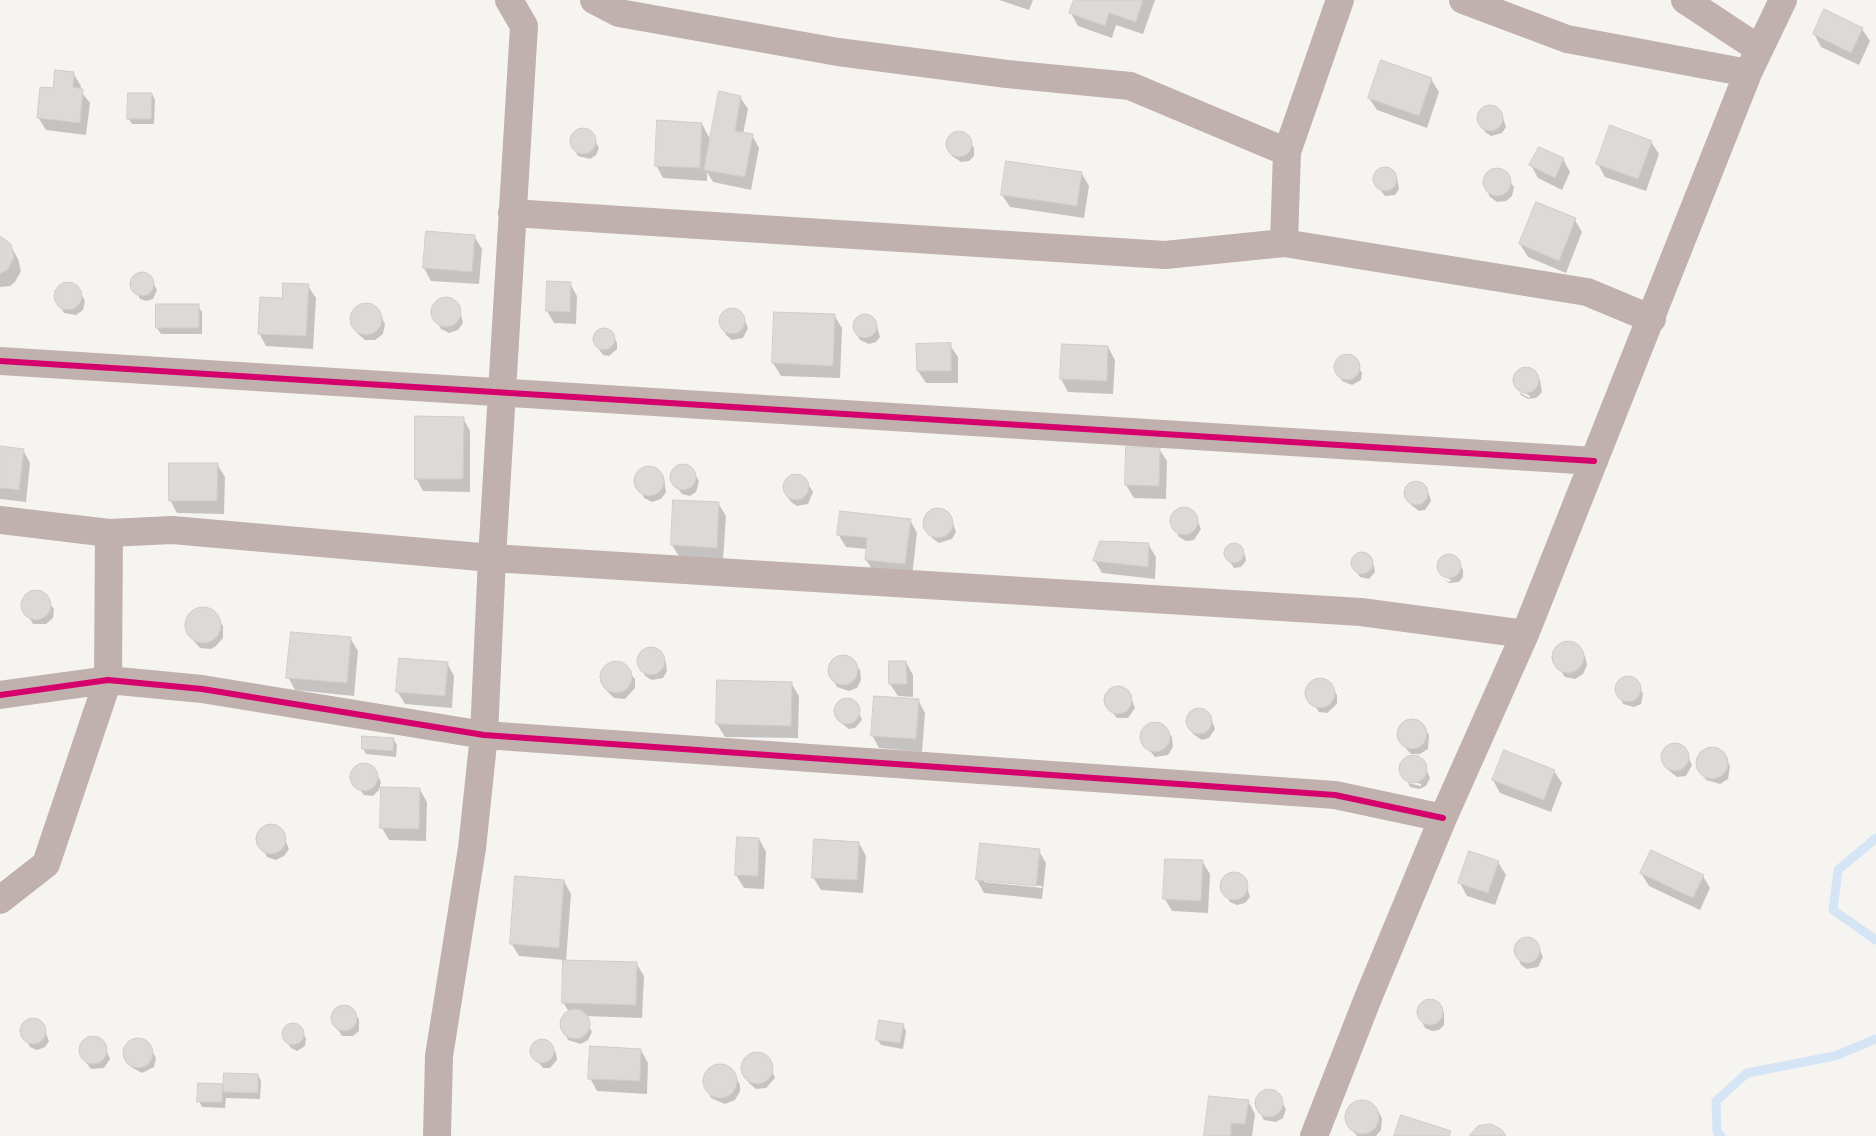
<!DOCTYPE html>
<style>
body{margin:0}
canvas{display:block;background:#f6f4f1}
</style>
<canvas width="1876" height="1136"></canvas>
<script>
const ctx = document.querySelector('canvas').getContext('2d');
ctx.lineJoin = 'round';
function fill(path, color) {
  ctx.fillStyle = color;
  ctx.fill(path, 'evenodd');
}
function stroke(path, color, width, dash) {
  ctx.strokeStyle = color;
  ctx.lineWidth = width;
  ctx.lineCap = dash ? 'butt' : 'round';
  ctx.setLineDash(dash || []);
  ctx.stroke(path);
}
const shadow = new Path2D(`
 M999 0H1033L1029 10Z
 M1075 0H1155L1143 34 1116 25 1112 38 1078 26 1071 13Z
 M1862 29 1870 41 1859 65 1821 47 1814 34Z
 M73 73 81 86 80 90 90 103 86 135 46 130 38 117 54 89Z
 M1431 79 1439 92 1427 128 1377 110 1369 98Z
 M152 94 155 100 154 124H132L128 118Z
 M740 97 748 109 743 134 752 135 759 148 751 190 713 182 707 172V181L663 178 656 165 702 124 709 137 710 145Z
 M1491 106 1501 112 1506 127 1502 133 1491 136 1485 132 1478 118 1481 111Z
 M578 129 590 131 599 148 596 155 590 159 578 156 571 142 572 134Z
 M954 134 965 135 974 148V156L969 161 961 162 952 156 948 150 949 138Z
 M1651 142 1659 154 1646 191 1605 177 1598 164Z
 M1563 159 1570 172 1562 190 1538 178 1531 165Z
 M1388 168 1397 178 1399 189 1395 195 1385 196 1376 184V173L1381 169Z
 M1494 169 1502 170 1514 187 1512 196 1506 201 1497 202 1490 197 1485 186 1487 174Z
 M1082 174 1089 186 1084 218 1010 207 1002 195Z
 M1575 220 1582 232 1566 273 1528 257 1520 244Z
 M474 236 482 249 479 284 431 281 424 268Z
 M0 237 10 245 18 259 21 271 15 282 10 286 0 287Z
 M144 273 150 277 157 290 153 299 146 301 140 299 132 283 135 277Z
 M64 284 77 286 85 301 83 310 76 315 64 313 56 300 57 288Z
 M570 284 577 296 576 324 554 323 547 311Z
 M308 286 316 298 313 349 266 346 259 333 283 299Z
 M444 299 456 304 460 310 463 323 458 330 449 333 441 329 433 315 436 303Z
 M363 304 377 308 385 324 383 334 375 340H365L358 334 352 323V313Z
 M198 306 202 312V334H161L157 328Z
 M735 310 742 314 748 328 743 338 732 340 726 335 720 320 724 313Z
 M834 315 842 328 840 378 781 376 773 363Z
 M863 316 874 319 877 326 880 337 876 342 869 344 860 340 856 333 854 326 857 319Z
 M600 330 610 331 617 343V349L609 356 603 355 595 344V334Z
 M950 345 958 357V383H926L918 371Z
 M1108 347 1115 360 1113 394 1068 392 1061 379Z
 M1344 356H1352L1362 373 1361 380 1352 385 1342 381 1336 367 1338 360Z
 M1531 369 1540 380 1542 392 1536 398 1528 399 1521 395 1519 392 1529 398 1530 396 1518 389 1515 376 1519 370Z
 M463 418 470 431V492L423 491 416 478Z
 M0 447 23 450 30 463 26 502 0 499Z
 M1159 449 1167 461 1166 499 1134 498 1126 485Z
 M217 464 225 477 224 514 177 513 170 500Z
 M680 466 691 468 699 481 696 492 690 496 682 494 673 482 672 474Z
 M653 468 660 472 664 479 666 492 661 499 652 502 644 498 636 478 640 471Z
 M797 475 805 479 813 492 808 504 797 506 791 502 787 496 784 484 789 477Z
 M1416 483 1425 488 1429 494 1431 501 1425 510 1419 511 1411 505 1407 499 1406 491 1409 485Z
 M674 501 718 503 726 516 723 560 680 558 672 545Z
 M1189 509 1195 514 1201 529 1194 540 1186 541 1179 537 1172 522 1177 511Z
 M944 511 951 517 956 532 952 539 939 543 932 538 925 523 931 512Z
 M910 520 917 533 912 577 874 572 866 560 867 549 846 547 838 534Z
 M1148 544 1156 557 1155 579 1102 573 1095 561Z
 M1231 544 1237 545 1245 555 1246 561 1241 567 1234 568 1225 554 1226 548Z
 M1360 553 1366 554 1374 566 1375 572 1369 579 1360 577 1352 565V559Z
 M1444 557H1454L1459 563 1463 570V577L1459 582 1449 583 1444 579 1443 578 1449 582 1451 580 1440 573 1439 563Z
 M32 592H40L54 609 53 618 46 624H33L23 606 25 598Z
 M207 609 211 611 223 626V638L216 646 211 649 200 648 188 634V618L196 610Z
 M350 638 358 651 354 696 295 690 288 677Z
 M1564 643H1574L1585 656 1587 665 1583 674 1575 679 1565 677 1555 663 1556 649Z
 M657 650 666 663 667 671 663 678 652 680 645 676 642 669 640 657 645 651Z
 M849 657 860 670 861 680 857 688 849 691 837 687 829 671 835 658Z
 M620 662 635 679V688L625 699 614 698 607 691 601 675 606 666Z
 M906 662 913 675V697L898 696 890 684Z
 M447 663 454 676 452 708 405 704 397 691Z
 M1625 678 1635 680 1643 694 1641 704 1634 707 1623 704 1617 690 1619 683Z
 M1319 679 1328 682 1337 695V704L1327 713 1319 712 1307 695 1311 683Z
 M791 683 799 696 798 738 725 737 717 724Z
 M1114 688H1122L1132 700 1135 708 1128 718H1117L1107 706 1106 698Z
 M848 700 855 703 862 720 855 728 849 729 840 722 836 715V707L840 702Z
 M918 700 925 713 922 752 879 748 872 735Z
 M1198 710 1209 715 1212 721 1215 729 1209 738 1202 740 1193 734 1190 728 1188 720 1191 713Z
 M1405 721H1419L1429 735 1428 749 1420 754H1411L1399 741 1398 732Z
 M1152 723 1161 724 1172 737 1173 747 1168 755 1155 757 1142 741 1144 728Z
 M393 739 397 745 396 757 366 754 363 748Z
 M1674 744 1683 746 1692 765 1686 776 1677 777 1667 769 1663 763 1662 754 1666 747Z
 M1712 748 1721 751 1730 766 1728 779 1720 784 1706 780 1698 764 1700 754Z
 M1415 756 1422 760 1430 778 1426 786 1419 789 1410 787 1408 783 1421 786V784L1406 780 1400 769 1403 761Z
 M362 764 373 767 381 782 379 790 373 796 364 795 352 780 353 772Z
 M1554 771 1562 783 1551 812 1500 793 1493 780Z
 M420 790 427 802 426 841 389 840 382 828Z
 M273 826 281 829 289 849 284 856 276 860 267 857 258 838 264 827Z
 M759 839 766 852 764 889 744 888 736 875Z
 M859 843 866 856 863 893 821 890 813 877Z
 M1039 851 1046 863 1042 899 984 893 977 880ZM984 880 1042 886V888L984 882Z
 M1202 861 1210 874 1208 913 1172 911 1165 899Z
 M1498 862 1506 875 1495 905 1467 896 1460 883Z
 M1233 873 1244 878 1250 897 1245 903 1237 905 1230 902 1222 888 1225 877Z
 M1641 873 1703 876 1710 888 1700 910 1649 886Z
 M564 881 571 894 566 961 636 963 644 976 642 1018 584 1016 592 1032 588 1040 581 1044 568 1040 561 1025 569 1012 563 1002 565 960 519 956 511 943Z
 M1530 938 1537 943 1543 957 1538 967 1527 969 1521 965 1515 950 1522 939Z
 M1430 1000 1440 1006 1444 1013V1025L1439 1030 1432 1031 1425 1028 1418 1013 1423 1003Z
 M341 1006 349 1007 359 1019V1031L353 1036H342L333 1022V1014Z
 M35 1019 42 1023 49 1041 45 1047 37 1050 30 1047 22 1030 28 1020Z
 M289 1025H296L306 1038 305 1046 297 1051 291 1048 283 1036 285 1029Z
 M903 1025 906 1031 903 1049 881 1045 877 1039Z
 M93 1037 102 1040 110 1059 104 1068 91 1069 81 1056 80 1047 85 1040Z
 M136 1039 148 1044 156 1058 154 1067 142 1073 131 1067 125 1051 129 1043Z
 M540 1040 547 1041 556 1053 557 1060 550 1068H543L532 1054 534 1043Z
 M641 1050 648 1063 647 1094 597 1091 590 1078Z
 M759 1054 767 1058 775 1078 766 1088 756 1089 749 1083 742 1067 750 1056Z
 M720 1065 731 1068 740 1085V1091L735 1100 725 1104 711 1098 704 1082 706 1072Z
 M258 1075 261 1081 260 1099 226 1098 225 1108 202 1107 199 1101V1084L225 1085Z
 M1267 1089 1275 1091 1286 1109 1283 1118 1276 1122 1264 1120 1256 1106 1259 1094Z
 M1248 1101 1255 1114 1252 1136H1206Z
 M1367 1101 1376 1108 1380 1114 1382 1119 1381 1130 1376 1136H1357L1347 1124 1346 1114 1348 1109 1356 1102Z`);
const stream = new Path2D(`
 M1876 838 1838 870 1833 910 1876 940
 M1721 1136 1717 1132 1716 1101 1747 1073 1835 1056 1876 1039`);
const building = new Path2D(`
 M1074 0H1143L1136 22 1109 13 1105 26 1069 13Z
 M1824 9 1863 28 1851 53 1813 34Z
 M1381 60 1432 78 1419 116 1368 98Z
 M55 70 74 72 73 87 83 89 80 123 37 118 40 87 53 88Z
 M719 91 741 96 735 131 753 134 745 177 704 170Z
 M128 93H152L151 119H127Z
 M1477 118a13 13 0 1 1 26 0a13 13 0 1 1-26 0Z
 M657 120 702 123 700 168 655 166Z
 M1610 125 1652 141 1638 179 1596 164Z
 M570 141a13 13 0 1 1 26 0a13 13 0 1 1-26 0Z
 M946 144a13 13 0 1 1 26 0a13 13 0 1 1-26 0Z
 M1539 147 1564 158 1555 178 1529 165Z
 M1006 161 1082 172 1077 206 1001 195Z
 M1373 179a12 12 0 1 1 24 0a12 12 0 1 1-24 0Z
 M1483 182a14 14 0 1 1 28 0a14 14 0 1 1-28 0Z
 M1536 202 1576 218 1559 261 1519 244Z
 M426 231 475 235 472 272 423 268Z
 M0 236 11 244 14 257 8 269 0 274Z
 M130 284a12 12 0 1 1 24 0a12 12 0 1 1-24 0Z
 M547 281 571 282 570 312 546 311Z
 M54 296a14 14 0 1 1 28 0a14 14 0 1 1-28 0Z
 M283 283 309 284 306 336 258 334 260 297 282 298Z
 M431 312a15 15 0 1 1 30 0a15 15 0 1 1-30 0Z
 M350 319a16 16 0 1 1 32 0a16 16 0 1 1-32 0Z
 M156 304H199V328H156Z
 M719 321a13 13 0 1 1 26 0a13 13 0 1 1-26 0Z
 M774 312 835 314 833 366 772 363Z
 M853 326a12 12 0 1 1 24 0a12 12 0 1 1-24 0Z
 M593 339a11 11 0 1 1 22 0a11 11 0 1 1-22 0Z
 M951 343V371H917L916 344Z
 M1062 344 1108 346 1107 381 1060 379Z
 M1334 367a13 13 0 1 1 26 0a13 13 0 1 1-26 0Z
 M1513 380a13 13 0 1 1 26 0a13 13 0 1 1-26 0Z
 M415 416 464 417 463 479H415Z
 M0 446 24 449 19 490 0 488Z
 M1126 447H1160L1159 486 1125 485Z
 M169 463H218L217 501H169Z
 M670 477a13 13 0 1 1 26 0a13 13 0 1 1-26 0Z
 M634 481a15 15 0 1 1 30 0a15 15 0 1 1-30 0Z
 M783 487a13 13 0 1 1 26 0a13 13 0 1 1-26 0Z
 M1404 493a12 12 0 1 1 24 0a12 12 0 1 1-24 0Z
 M673 500 719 502 717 548 671 545Z
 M1170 521a14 14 0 1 1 28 0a14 14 0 1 1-28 0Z
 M923 523a15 15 0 1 1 30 0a15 15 0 1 1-30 0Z
 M840 511 911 519 905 564 865 560 867 538 837 535Z
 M1100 541 1149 543 1148 567 1093 561Z
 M1224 553a10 10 0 1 1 20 0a10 10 0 1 1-20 0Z
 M1351 563a11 11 0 1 1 22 0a11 11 0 1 1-22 0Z
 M1437 566a12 12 0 1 1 24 0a12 12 0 1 1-24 0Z
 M21 605a15 15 0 1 1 30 0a15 15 0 1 1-30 0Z
 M185 625a18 18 0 1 1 36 0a18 18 0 1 1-36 0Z
 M291 632 351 637 347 683 286 678Z
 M1552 657a16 16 0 1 1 32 0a16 16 0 1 1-32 0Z
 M637 661a14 14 0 1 1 28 0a14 14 0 1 1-28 0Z
 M828 670a15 15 0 1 1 30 0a15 15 0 1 1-30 0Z
 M399 658 448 662 445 696 396 692Z
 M600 677a16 16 0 1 1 32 0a16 16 0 1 1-32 0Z
 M889 661H906L907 684H889Z
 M1615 689a13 13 0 1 1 26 0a13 13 0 1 1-26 0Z
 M1305 693a15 15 0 1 1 30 0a15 15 0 1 1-30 0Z
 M717 680 792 682 791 726 716 724Z
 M1104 700a14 14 0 1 1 28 0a14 14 0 1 1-28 0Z
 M874 696 919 699 916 739 871 736Z
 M834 711a13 13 0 1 1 26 0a13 13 0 1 1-26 0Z
 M1186 721a13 13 0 1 1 26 0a13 13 0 1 1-26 0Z
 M1397 734a15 15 0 1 1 30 0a15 15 0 1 1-30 0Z
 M1140 737a15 15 0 1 1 30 0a15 15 0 1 1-30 0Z
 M362 736 394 738 393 751 362 749Z
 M1661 757a14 14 0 1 1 28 0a14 14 0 1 1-28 0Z
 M1696 763a16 16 0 1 1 32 0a16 16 0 1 1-32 0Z
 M1504 750 1555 770 1544 800 1492 780Z
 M1399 769a14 14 0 1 1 28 0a14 14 0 1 1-28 0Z
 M350 777a14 14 0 1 1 28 0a14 14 0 1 1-28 0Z
 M381 787 420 788 419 829 380 828Z
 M256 839a15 15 0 1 1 30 0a15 15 0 1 1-30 0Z
 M737 837 759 838 758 876 735 875Z
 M814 839 859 842 857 880 812 878Z
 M980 843 1040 849 1036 886 976 880Z
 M1651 850 1704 875 1693 898 1640 873Z
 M1469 851 1499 861 1488 893 1458 883Z
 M1165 859 1203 860 1201 901 1163 899Z
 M1220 886a14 14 0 1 1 28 0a14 14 0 1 1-28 0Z
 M515 876 564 880 559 948 510 944Z
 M1514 950a13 13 0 1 1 26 0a13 13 0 1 1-26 0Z
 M563 960 637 962 636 1005 562 1003Z
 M1417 1012a13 13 0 1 1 26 0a13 13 0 1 1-26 0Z
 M331 1018a13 13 0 1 1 26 0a13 13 0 1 1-26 0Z
 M560 1024a15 15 0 1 1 30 0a15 15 0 1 1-30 0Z
 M20 1031a13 13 0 1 1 26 0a13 13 0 1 1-26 0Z
 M879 1020 904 1024 900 1043 876 1040Z
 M282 1034a11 11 0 1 1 22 0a11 11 0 1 1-22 0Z
 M79 1050a14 14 0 1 1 28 0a14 14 0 1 1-28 0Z
 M123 1053a15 15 0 1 1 30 0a15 15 0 1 1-30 0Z
 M530 1051a12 12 0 1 1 24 0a12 12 0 1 1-24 0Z
 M590 1046 641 1049 640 1081 588 1079Z
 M741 1068a16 16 0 1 1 32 0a16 16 0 1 1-32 0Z
 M703 1081a17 17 0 1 1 34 0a17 17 0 1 1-34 0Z
 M224 1073 258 1074V1093L223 1092Z
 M198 1083 223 1084 222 1102H197Z
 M1255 1103a14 14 0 1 1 28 0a14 14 0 1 1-28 0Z
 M1209 1096 1249 1100 1245 1124 1231 1123V1136H1204Z
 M1345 1117a17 17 0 1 1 34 0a17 17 0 1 1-34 0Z
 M1401 1115 1451 1131 1449 1136H1394Z
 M1491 1124 1502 1130 1506 1136H1469L1478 1126Z`);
const minor = new Path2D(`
 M594 0 619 13 838 52 1007 74 1130 86 1287 152
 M1463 0 1567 39 1748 73
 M1685 0 1759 49
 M512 213 1165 255 1284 243 1587 292 1652 319
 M1284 243 1287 152 1340 0
 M0 361 1594 461
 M0 520 109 533 172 530 492 558 1361 612 1525 634
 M0 695 108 680 202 689 484 735 1335 795 1443 818
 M0 900 46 864 108 680 109 533
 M437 1136 439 1056 472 848 484 735 492 558 524 26 509 0
 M1314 1136 1368 998 1443 818 1525 634 1748 73 1783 0`);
const cycleway = new Path2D(`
 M0 361 1594 461
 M0 695 108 680 202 689 484 735 1335 795 1443 818`);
fill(shadow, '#0003');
stroke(stream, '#d6e5f5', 9);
fill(building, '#dcdad8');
stroke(building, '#cfcdcb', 1);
stroke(minor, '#c0b1af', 28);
stroke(cycleway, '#d6006c', 6);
</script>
